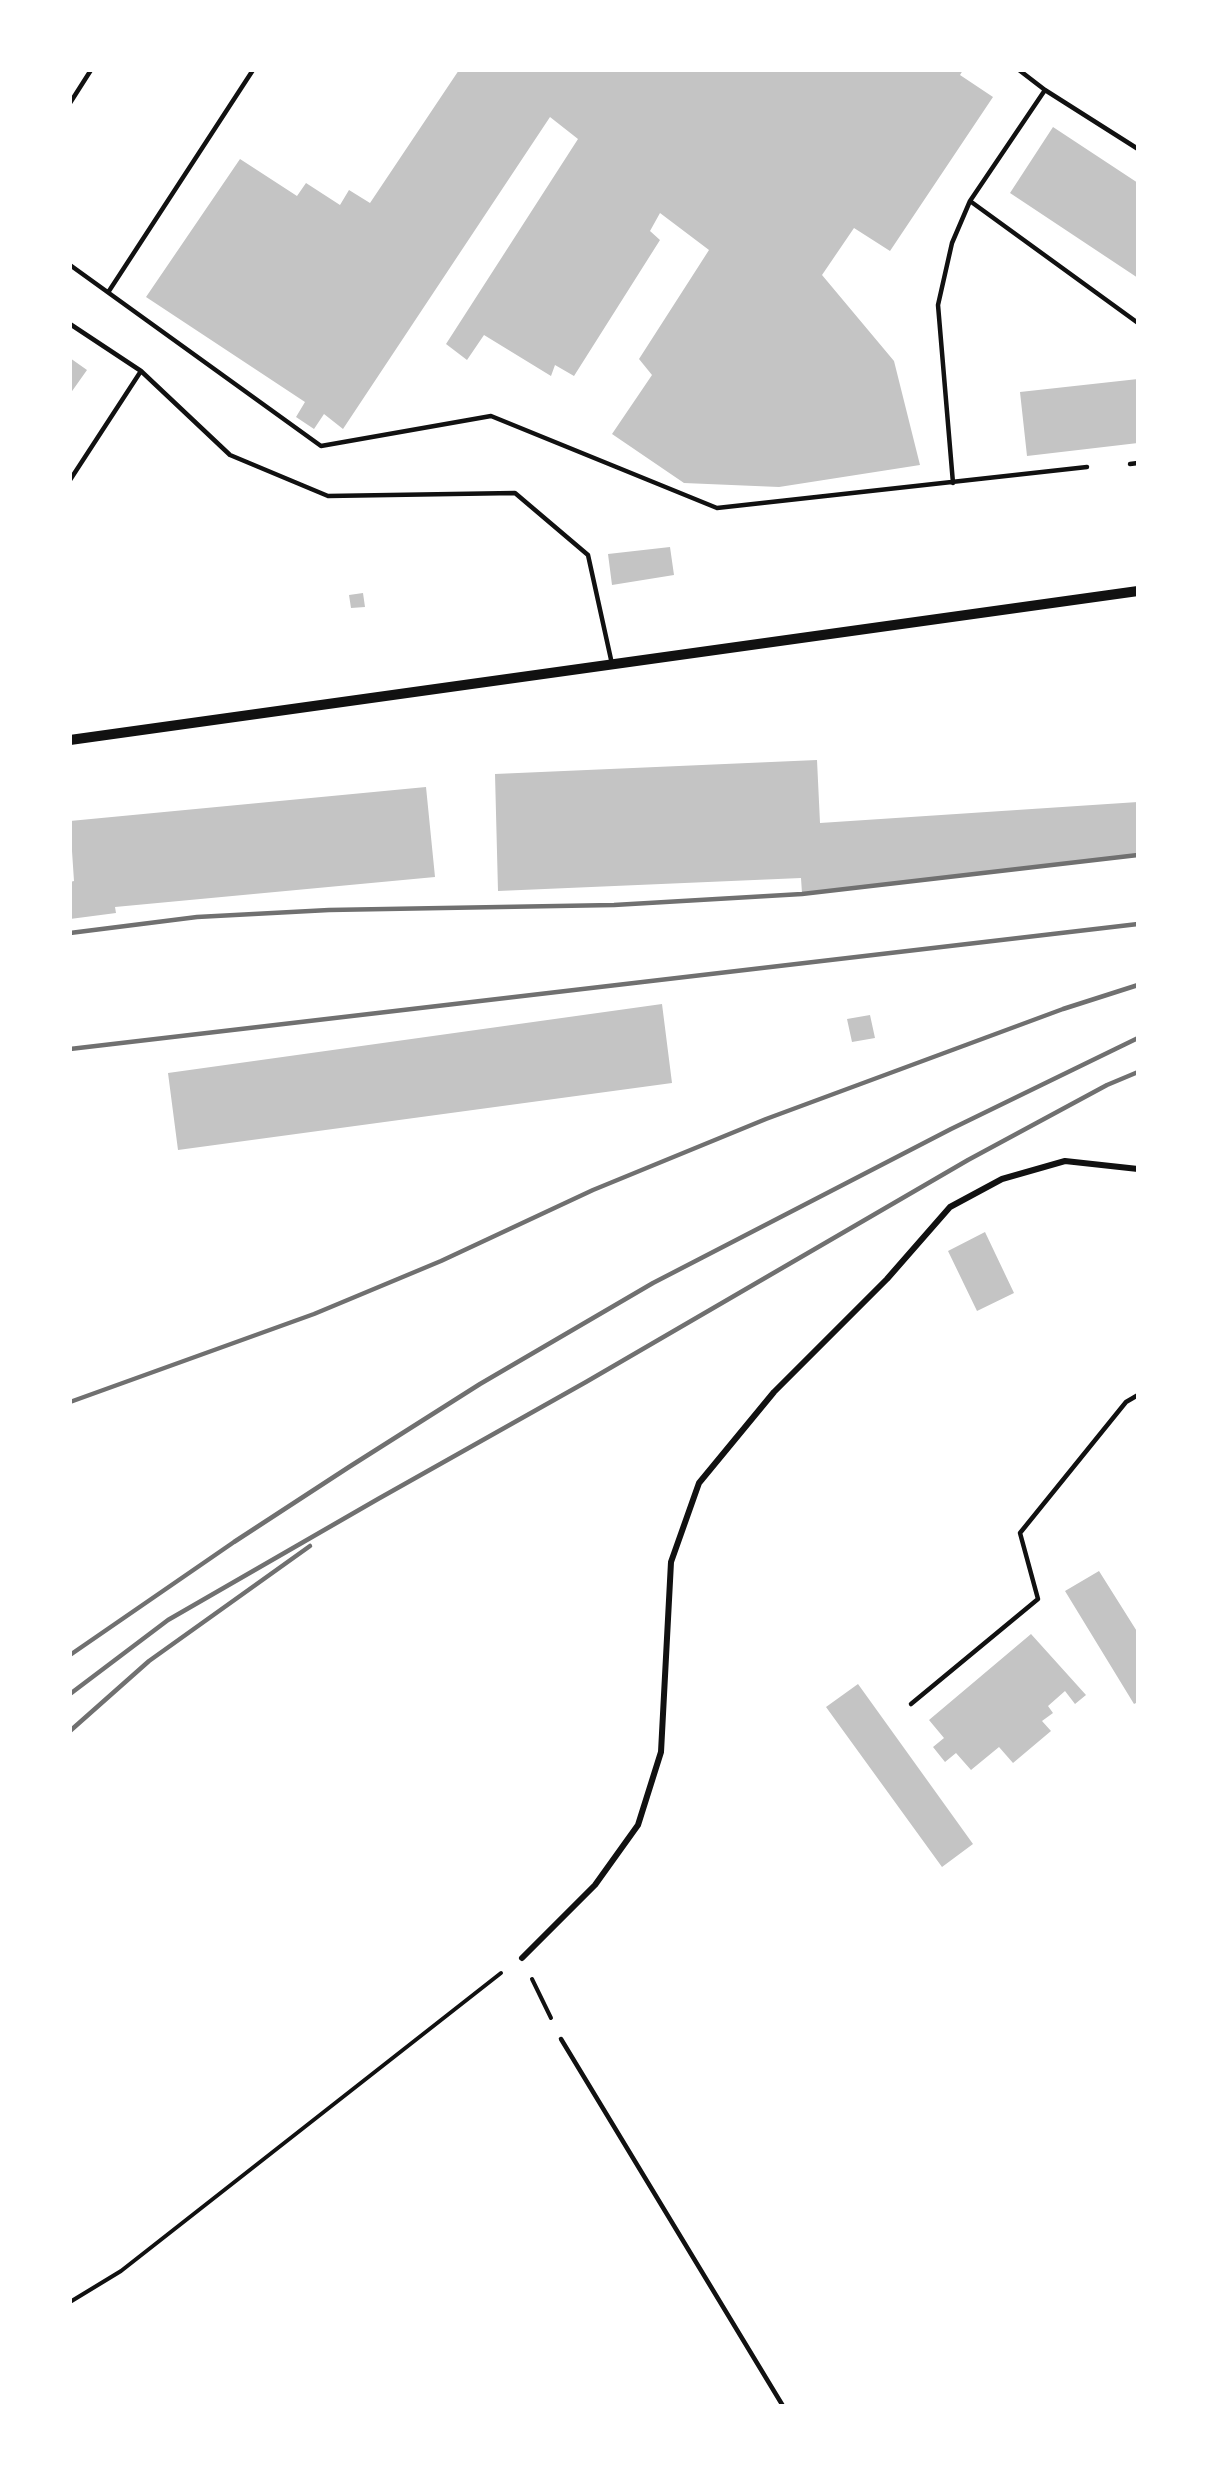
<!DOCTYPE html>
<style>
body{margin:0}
#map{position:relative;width:1208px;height:2476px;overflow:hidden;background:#fff;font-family:"Alegreya Sans",sans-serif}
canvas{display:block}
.frame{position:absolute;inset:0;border:72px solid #fff;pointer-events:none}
</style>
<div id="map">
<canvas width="1208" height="2476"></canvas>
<div class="frame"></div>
</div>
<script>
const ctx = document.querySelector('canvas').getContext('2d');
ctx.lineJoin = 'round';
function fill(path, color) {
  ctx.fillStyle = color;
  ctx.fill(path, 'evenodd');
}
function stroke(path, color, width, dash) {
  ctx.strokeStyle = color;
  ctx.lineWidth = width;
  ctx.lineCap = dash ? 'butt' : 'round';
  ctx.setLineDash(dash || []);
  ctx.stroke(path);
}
const building = new Path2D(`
 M459 70H963L960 75 993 97 890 251 854 228 822 275 894 361 920 465 779 487 684 483 612 434 652 375 639 359 709 250 660 213 650 231 660 240 574 376 555 365 551 376 484 335 467 360 446 344 578 139 550 117 343 429 324 414 314 429 296 417 305 402 146 297 240 159 297 196 306 183 340 205 349 190 370 203Z
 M1053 127 1138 183V278L1010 193Z
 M70 358 87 370 70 394Z
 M1138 379V443L1027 456 1020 392Z
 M670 547 674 575 612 585 608 554Z
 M363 593 365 607 351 608 349 595Z
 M817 760 820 823 1138 802V854L802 893 801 878 498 891 495 774Z
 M426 787 435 877 115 907 116 913 70 919V882L74 881 70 821Z
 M662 1004 672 1083 178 1150 168 1073Z
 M870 1015 875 1038 852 1042 847 1019Z
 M985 1232 1014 1293 977 1311 948 1251Z
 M1099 1571 1138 1633V1702L1134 1704 1065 1591Z
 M1031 1634 1086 1695 1075 1704 1065 1691 1048 1706 1053 1713 1042 1721 1051 1731 1013 1763 999 1747 971 1770 956 1753 945 1762 933 1747 944 1738 929 1720Z
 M858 1684 973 1844 942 1867 826 1707Z`);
const path = new Path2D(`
 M532 1979 551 2018
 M70 2302 121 2271 501 1973`);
const service = new Path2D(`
 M1019 70 1045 90 1138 149
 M70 103 91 70
 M970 201 1138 323
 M70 265 321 446 491 416 717 508 1087 467
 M109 291 253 70
 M70 324 141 371 230 455 328 496 515 493 588 555 612 664
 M1130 464 1138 463
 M70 480 141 371
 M953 483 938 305 952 243 970 201 1045 90
 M911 1704 1038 1599 1020 1533 1126 1402 1138 1395
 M561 2039 783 2406`);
const minor = new Path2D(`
 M522 1958 595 1885 638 1825 661 1752 671 1562 699 1483 774 1392 887 1279 950 1207 1002 1179 1065 1161 1138 1169`);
const tertiary = new Path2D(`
 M70 740 1138 591`);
const rail = new Path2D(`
 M70 933 197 917 329 910 614 905 802 894 1138 855
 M70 1049 1138 924
 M70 1402 314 1314 441 1261 593 1190 766 1119 1063 1009 1138 985
 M70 1655 234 1542 349 1467 480 1384 653 1283 951 1129 1138 1038
 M70 1694 168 1620 378 1499 586 1382 968 1160 1107 1085 1138 1072
 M70 1731 149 1661 310 1546`);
fill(building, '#c4c4c4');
stroke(path, '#111', 4);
stroke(service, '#111', 4.5);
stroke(minor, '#111', 6);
stroke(tertiary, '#111', 10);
stroke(rail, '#707070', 4.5);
</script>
